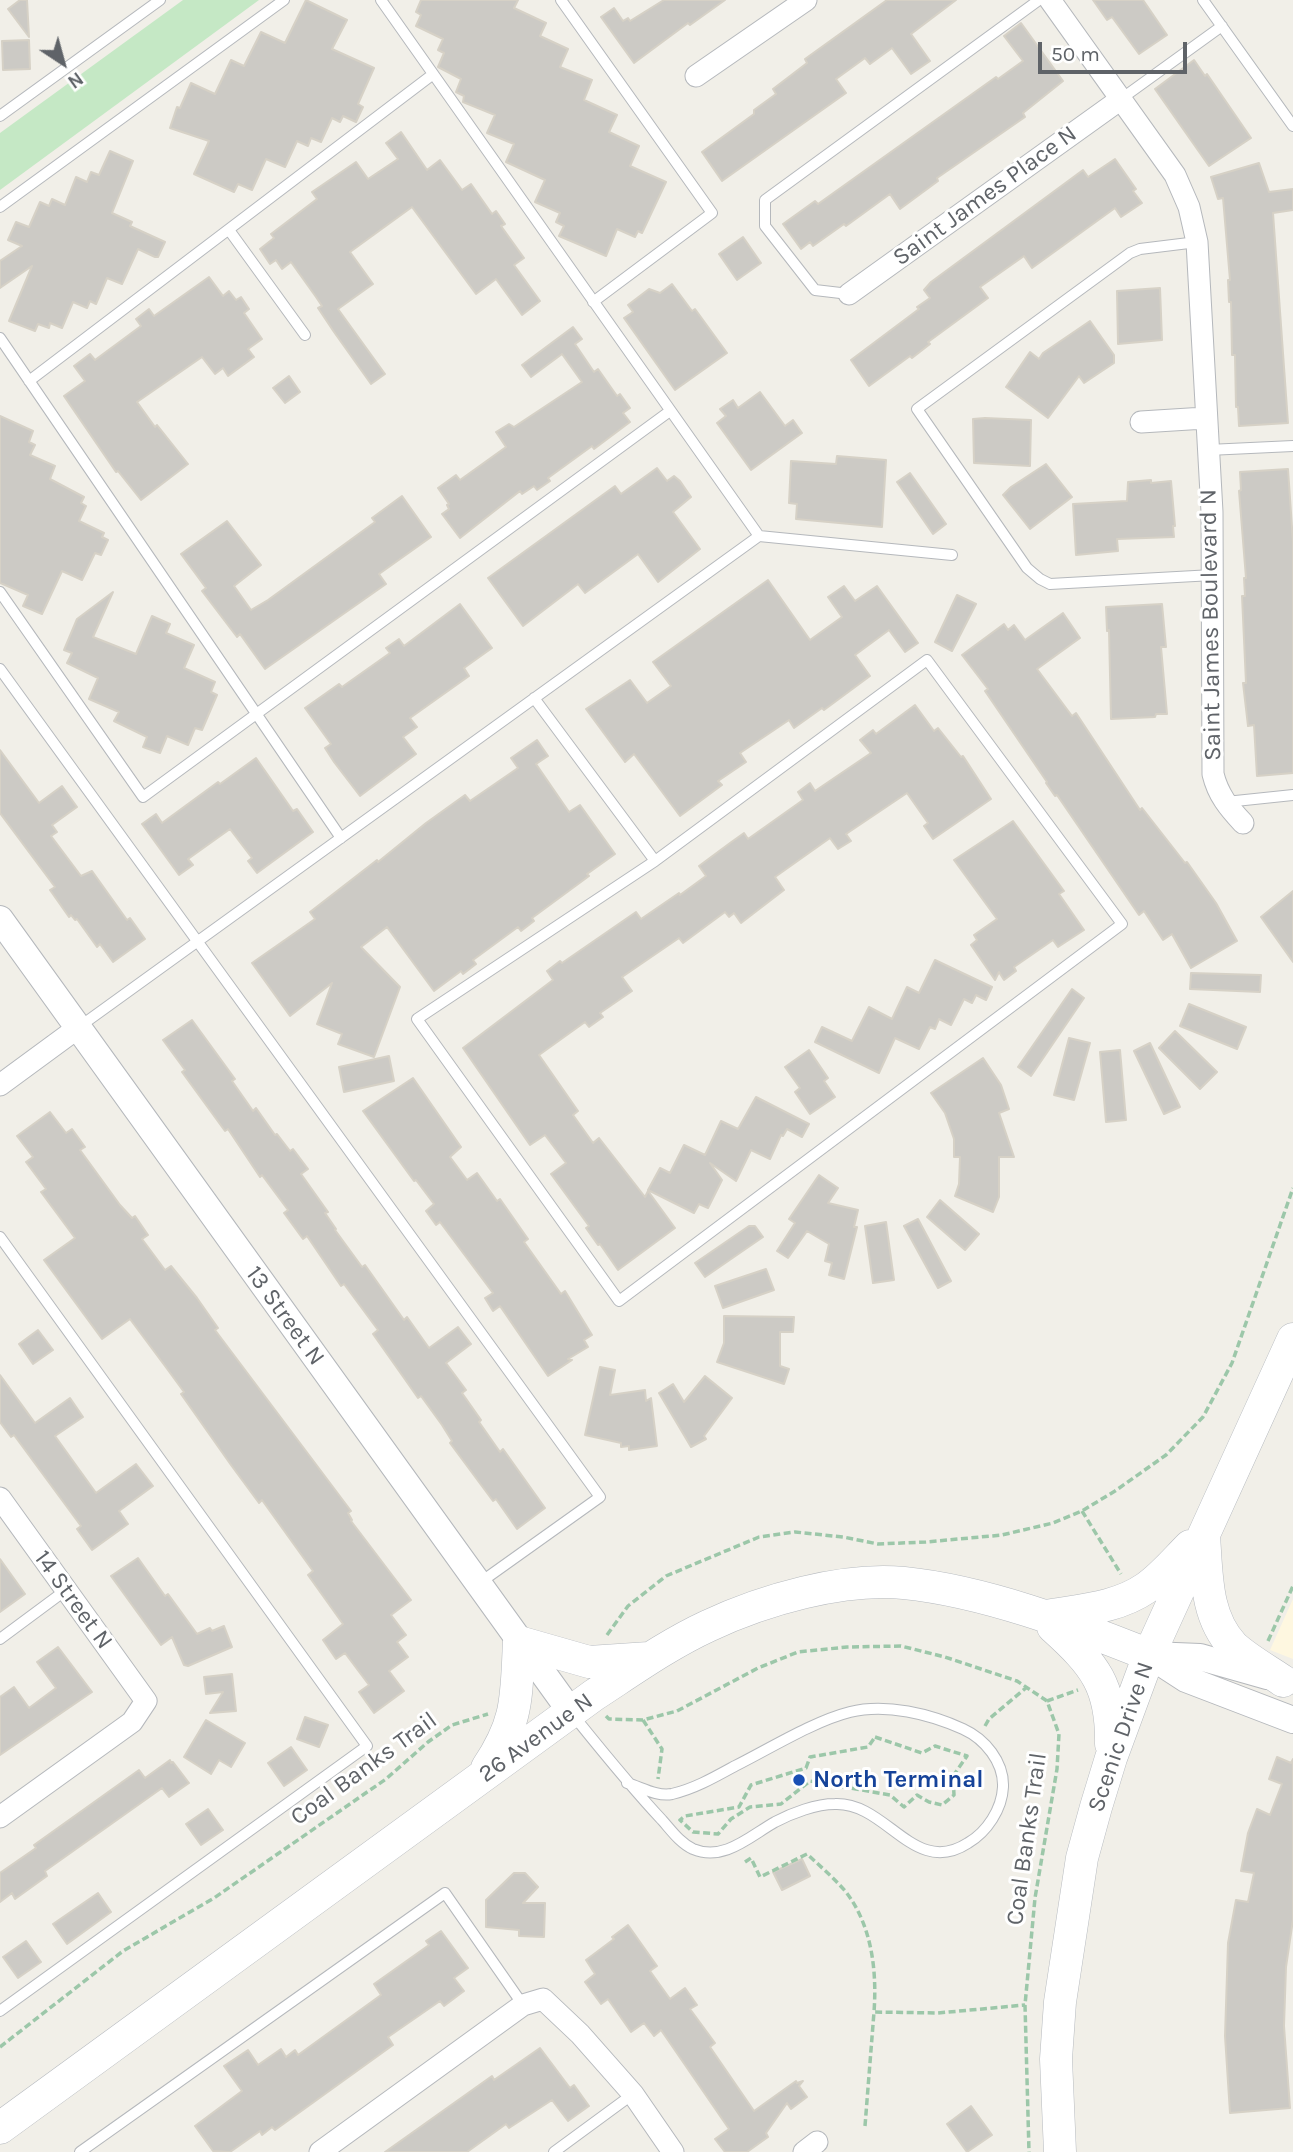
<!DOCTYPE html>
<style>
body{margin:0}
#map{position:relative;width:1293px;height:2152px;overflow:hidden;background:#f1efe8;font-family:Karla,sans-serif}
canvas{display:block}
.north{position:absolute;left:28px;top:28px;width:70px;height:70px;-webkit-text-stroke:5px #fff;paint-order:stroke;rotate:144deg;font-size:19px;font-weight:700;line-height:28px;text-align:center;color:#5f6368}
.north::after{content:'';display:block;margin:auto;width:24px;height:32px;background:#5f6368;clip-path:polygon(50% 0,100% 100%,50% 72%,0 100%)}
.scale{position:absolute;left:1038px;top:42px;width:149px;height:32px;box-sizing:border-box;border:4px solid #5f6368;border-top:0;padding-left:9px;font-size:21px;line-height:24px;white-space:nowrap;color:#5f6368;-webkit-text-stroke:5px #fff;paint-order:stroke}
</style>
<div id="map">
<canvas width="1293" height="2152"></canvas>
<div class="north">N</div>
<div class="scale">50 m</div>
</div>
<script>
const ctx = document.querySelector('canvas').getContext('2d');
ctx.lineJoin = 'round';
function fill(path, color) {
  ctx.fillStyle = color;
  ctx.fill(path, 'evenodd');
}
function stroke(path, color, width, dash) {
  ctx.strokeStyle = color;
  ctx.lineWidth = width;
  ctx.lineCap = dash ? 'butt' : 'round';
  ctx.setLineDash(dash || []);
  ctx.stroke(path);
}
function drawText(font, color, halo, rows, align = 'center') {
  ctx.font = font + ' Karla,sans-serif';
  ctx.lineWidth = 6;
  ctx.setLineDash([]);
  ctx.textBaseline = 'middle';
  ctx.strokeStyle = halo;
  ctx.fillStyle = color;
  for (const [text, x, y, turn = 0] of rows) {
    ctx.save();
    ctx.translate(x, y);
    ctx.rotate((+turn || 0) * Math.PI / 180);
    ctx.textAlign = isNaN(turn) ? turn : align;
    if (halo) ctx.strokeText(text, 0, 0);
    ctx.fillText(text, 0, 0);
    ctx.restore();
  }
}
const commercial = new Path2D(`
 M1293 1599V1659L1270 1650Z`);
const green = new Path2D(`
 M183 0H259L0 190V133Z`);
const building = new Path2D(`
 M20 0H27L29 37 8 9Z
 M306 0 347 20 332 49 374 68 358 104 363 107 356 122 343 116 340 122 332 118 321 142 311 138 308 146 297 141 285 167 266 159 252 190 238 184 234 192 194 174 209 141 170 128 177 107 180 108 191 83 215 94 231 60 244 66 261 32 285 43Z
 M421 0H518L514 8 546 23 540 36 568 49 560 67 592 80 584 100 617 115 609 132 639 146 630 166 666 182 642 233 638 231 635 237 617 229 606 256 559 236 564 226 556 222 560 213 535 202 545 180 506 162 514 144 487 133 495 115 463 102 464 96 456 92 461 79 438 67 444 53 438 50 443 39 416 26 421 15 416 12Z
 M664 0H725L690 25 688 23 634 63 601 17 614 8 623 21 628 18 630 21Z
 M887 0H956L911 34 930 61 911 74 892 48 870 64 865 58 836 79 846 93 722 181 702 152 754 114V110L776 94 773 89 807 63 805 59Z
 M1093 0H1143L1167 35 1139 54 1112 17 1107 20Z
 M1021 23 1063 81 1023 113 1025 117 937 178 938 181 900 209 890 194 846 226 844 224 813 246 810 242 801 249 783 224 815 201 818 204 996 77 998 79 1023 61 1004 36Z
 M29 40 30 69 3 70 2 41Z
 M1194 60 1205 76 1207 74 1251 138 1209 166 1155 89Z
 M401 132 427 170 440 160 462 190 471 184 492 214 496 211 505 224 501 226 524 258 514 265 540 301 522 315 496 279 476 294 412 207 350 252 373 284 338 309 385 374 371 384 334 332 318 308 322 306 316 297 291 262 282 269 276 260 270 264 260 249 274 238 271 234 317 199 312 192 356 162 368 179 398 159 386 143Z
 M110 151 133 161 112 213 132 222 130 226 165 242 158 257H155L138 249 122 284 107 278 96 304 90 301 87 308 73 302 62 328 50 323 49 328 38 324 35 331 9 321 32 266 0 288V261L22 246 8 240 16 222 29 227 40 202 49 206 52 199 65 205 76 177 87 182 91 172 99 175Z
 M1115 159 1136 189 1133 191 1142 203 1121 217 1115 208 1032 268 1024 256 980 287 988 298 928 342 930 344 912 358 910 356 869 386 851 360 919 309 917 307 930 298 924 290 931 282 1083 170 1088 177Z
 M1259 163 1269 192 1293 189V210L1273 213 1288 423 1239 426 1238 407H1236L1235 355H1232L1231 302H1229L1228 280H1230L1223 198 1218 199 1211 177Z
 M743 237 761 263 737 280 719 254Z
 M209 277 223 296 229 291 236 300 241 297 249 309 244 313 262 339 248 349 254 357 228 376 223 368 215 374 202 357 137 402 155 427 157 425 188 464 141 500 118 471 116 472 64 396 85 381 74 366 90 354 95 360 141 326 136 319 149 309 154 316Z
 M672 284 692 311 695 309 727 353 675 390 624 318 633 312 628 305 649 289 660 293Z
 M1160 288 1162 340 1118 344 1117 291Z
 M1090 321 1114 355V363L1084 383 1079 376 1048 418 1006 387 1030 352 1039 359 1043 353Z
 M573 327 582 339 575 344 594 372 598 369 617 396 620 394 630 408 623 413 630 422 594 449 592 446 548 478 550 481 537 490 534 486 522 494 520 491 460 538 442 514 449 509 447 505 449 504 438 488 456 475 460 480 506 447 496 432 509 424 514 427 582 382 562 354 531 377 522 365Z
 M289 376 300 392 285 403 273 388Z
 M760 392 785 426 793 420 802 433 751 470 717 423 726 416 720 409 733 400 738 408Z
 M0 416 33 431 29 442 35 445 30 455 55 466 50 479 84 497 81 503 86 506 79 521 104 533 102 537 108 540 101 555 95 553 82 580 62 571 42 614 23 606 28 595 0 583Z
 M985 418 1031 420 1030 466 974 463 973 419Z
 M837 456 886 460 882 527 796 519 797 504 789 503 791 461 836 464Z
 M1046 464 1072 497 1030 529 1003 495 1011 487Z
 M657 468 667 481 674 476 680 481 691 497 673 512 700 549 658 582 638 554 585 593 578 584 523 626 488 578 615 486 621 494Z
 M1288 469 1293 542V773L1257 776 1254 725 1248 726 1243 683H1246L1242 596H1245L1244 578H1246L1239 491 1241 490 1240 472Z
 M910 473 946 524 933 534 897 482Z
 M1151 480V483L1171 481 1175 526H1173L1174 537 1117 539 1118 551 1076 555 1073 504 1127 501 1128 482Z
 M402 496 431 537 379 574 386 584 265 669 240 634 237 637 202 591 206 588 181 554 227 521 261 565 234 586 251 610 268 600 375 522 372 518Z
 M768 580 810 640 842 617 828 597 844 586 855 601 877 586 918 643 905 652 889 630 855 655 870 676 824 710 822 708 794 728 789 720 740 753 746 762 718 781 722 785 680 816 634 754 625 762 586 709 630 680 647 703 671 686 653 662Z
 M113 592 93 637 136 654 152 616 170 624 166 633 194 645 184 668 215 682 211 692 217 695 202 730 195 728 188 745 167 736 160 753 143 747 147 737 114 721 119 712 89 699 98 678 67 663 72 653 64 650 77 619Z
 M957 595 976 604 952 651 935 642Z
 M460 604 492 648 464 668 469 676 410 718 417 727 403 737 416 754 360 796 334 762 325 748 331 744 305 708 339 684 342 687 390 653 386 648 399 639 404 646Z
 M1162 604 1166 647H1161L1167 714H1156L1155 717 1111 719 1109 630 1107 631 1106 607Z
 M1063 613 1080 638 1037 669 1072 716 1076 713 1140 810 1142 808 1185 863 1187 862 1216 903 1237 941 1191 968 1172 934 1163 940 1144 911 1139 915 1057 795 1055 796 1046 783 1047 782 985 691 988 689 962 655 1004 624 1008 630 1014 625 1025 640Z
 M915 705 934 731 938 728 961 757 963 756 991 799 933 839 924 826 928 823 907 793 846 834 851 841 838 849 830 838 775 877 784 890 741 923 734 913 729 917 725 912 683 943 679 938 622 977 632 991 600 1013 603 1017 589 1027 585 1022 539 1055 578 1111 573 1115 593 1143 599 1138 645 1197 648 1191 675 1228 618 1270 600 1244 598 1245 586 1228 589 1226 551 1174 566 1163 545 1135 530 1145 463 1048 553 980 547 971 560 961 562 963 636 912 641 919 679 893 680 895 706 876 699 866 730 843 744 833 748 839 803 800 798 792 810 783 815 791 871 753 860 740 873 730 876 734Z
 M537 740 548 756 536 764 569 812 580 805 615 854 587 874 589 876 532 918 534 921 521 931 518 927 473 960 476 964 463 974 461 971 434 991 387 927 361 947 400 987 374 1057 338 1044 342 1034 317 1024 332 983 290 1016 252 963 315 919 310 912 377 860 378 862 426 823 465 795 470 801 518 768 511 758Z
 M0 750 39 803 62 786 77 807 52 825 57 832 51 836 81 876 92 871 127 920 130 918 145 939 113 962 100 944 97 947 77 919 75 920 71 915 69 917 50 890 55 887 0 813Z
 M256 758 293 811 297 809 313 832 257 873 248 861 252 858 230 829 188 859 193 865 179 875 142 824 156 814 162 823 218 782 220 784Z
 M1013 821 1064 891 1059 894 1084 930 1058 947 1053 940 1014 967 1016 971 1004 980 999 972 995 980 971 945 977 940 974 935 997 919 954 860Z
 M1293 891V962L1261 917Z
 M935 960 992 987 986 1000 976 995 972 1003 964 999 951 1025 939 1019 935 1029 930 1027 919 1049 895 1038 879 1073 815 1042 822 1027 852 1041 869 1007 892 1019 907 987 919 993Z
 M1191 973 1261 975 1260 992 1190 989Z
 M1072 989 1084 998 1031 1076 1018 1067Z
 M1189 1004 1246 1027 1237 1049 1180 1026Z
 M192 1020 235 1079 232 1081 253 1111 256 1108 275 1135 277 1134 290 1151 293 1149 308 1169 301 1174 328 1212 325 1213 336 1229 335 1230 362 1267 365 1265 404 1320 407 1317 429 1348 458 1327 471 1344 446 1363 466 1390 462 1393 481 1420 479 1422 500 1452 503 1449 545 1508 517 1529 496 1499 493 1501 450 1443 452 1441 442 1425 421 1396 418 1398 404 1378 373 1334 378 1330 344 1284 341 1286 307 1236 303 1239 284 1213 288 1210 262 1175 260 1177 228 1129 225 1131 182 1072 185 1070 163 1040Z
 M1175 1031 1217 1072 1200 1089 1159 1048Z
 M1069 1038 1090 1043 1074 1100 1054 1095Z
 M1150 1043 1180 1107 1164 1114 1134 1051Z
 M809 1050 828 1078 824 1081 835 1097 810 1114 795 1092 800 1088 785 1067Z
 M1120 1050 1126 1120 1106 1122 1100 1052Z
 M389 1056 394 1081 344 1092 339 1067Z
 M983 1058 1001 1085 1009 1109 999 1113 1014 1157H999V1197L993 1212 955 1196 959 1184 960 1157H954V1139L945 1113 931 1093Z
 M413 1078 461 1147 450 1157 467 1180 477 1173 497 1201 500 1199 528 1239 524 1242 561 1294 565 1291 592 1335 584 1340 588 1347 568 1359 572 1360 548 1376 500 1306 493 1311 485 1298 493 1293 440 1222 436 1225 426 1211 434 1204 416 1180 414 1181 363 1111Z
 M756 1097 809 1124 802 1137 787 1129 783 1136 781 1135 770 1159 751 1150 736 1181 710 1163 722 1180 708 1208 699 1204 694 1213 648 1190 660 1168 670 1173 684 1145 705 1155 721 1121 738 1129Z
 M50 1112 66 1133 72 1129 85 1147 80 1150 120 1205 132 1218 135 1216 148 1235 142 1239 165 1270 171 1266 197 1298 218 1328 215 1330 351 1511 348 1513 352 1520 351 1521 411 1600 391 1615 406 1635 397 1642 408 1657 389 1671 404 1691 374 1713 359 1692 369 1685 345 1653 336 1659 323 1640 343 1624 308 1575 313 1571 262 1500 259 1503 231 1465 181 1394 184 1392 165 1366 130 1319 102 1339 44 1260 75 1238 41 1192 46 1189 26 1162 33 1157 17 1136Z
 M819 1175 838 1188 828 1203 858 1210 854 1227H857L844 1279 829 1275 832 1263 825 1261 829 1244 807 1231 788 1258 777 1251 795 1223 789 1219Z
 M940 1200 979 1234 965 1250 927 1217Z
 M918 1219 951 1281 938 1288 904 1226Z
 M886 1222 894 1280 873 1283 865 1226Z
 M749 1226H755L763 1237 705 1277 695 1263Z
 M766 1269 774 1290 723 1308 715 1286Z
 M724 1316 794 1317 793 1332H780V1366L789 1369 784 1384 717 1362 724 1343Z
 M38 1330 53 1350 33 1364 19 1344Z
 M600 1367 615 1370 610 1395 645 1390 646 1401 651 1398 657 1446 629 1450V1446L621 1447V1443L585 1435Z
 M0 1375 35 1423 70 1398 83 1417 55 1436 96 1493 136 1464 153 1486 119 1511 128 1524 92 1550 77 1529 81 1526 14 1435 11 1437 0 1422Z
 M705 1376 732 1398 704 1436 706 1439 691 1447 659 1393 673 1384 684 1402Z
 M138 1558 165 1596 168 1594 197 1634 210 1628 212 1631 224 1626 232 1647 188 1666 184 1665 172 1637 161 1645 111 1576Z
 M0 1559 25 1594 0 1612Z
 M58 1647 92 1692 0 1755V1697L14 1687 29 1708 56 1688 37 1662Z
 M232 1674 236 1711 210 1713 223 1692 206 1694 204 1677Z
 M305 1717 328 1725 319 1747 297 1739Z
 M206 1720 245 1743 231 1767 219 1760 211 1774 184 1757Z
 M291 1747 307 1770 284 1786 268 1763Z
 M1277 1757 1291 1763 1293 1759V1920L1286 1967 1284 2026 1290 2108 1230 2113 1225 2036 1228 1943 1236 1900 1248 1902 1254 1873 1241 1871 1248 1833 1257 1809 1270 1815 1282 1784 1269 1779Z
 M170 1760 171 1763 173 1762 189 1783 169 1797 162 1788 45 1871 47 1876 15 1899 12 1893 0 1902V1873L36 1848 34 1845 139 1770 145 1778Z
 M208 1809 223 1830 201 1845 186 1824Z
 M802 1859 810 1876 782 1890 773 1872Z
 M514 1873H525L538 1887 523 1903H545L544 1937 519 1936V1930L486 1927V1900Z
 M98 1893 111 1912 67 1944 53 1924Z
 M628 1925 657 1966 650 1971 670 1999 685 1988 697 2005 690 2009 715 2043 710 2047 754 2111 796 2081 797 2083 803 2081 799 2086 807 2097 791 2109 787 2103 766 2133 768 2137 747 2152H725L715 2139 729 2129 661 2030 654 2036 644 2023 631 2032 608 1999 601 2004 585 1982 595 1974 586 1960 614 1939 612 1937Z
 M441 1931 468 1968 454 1978 464 1991 444 2006 440 2001 388 2037 393 2045 275 2130 272 2127 262 2135 260 2131 230 2152 213 2151 195 2126 242 2091 224 2066 248 2050 258 2065 281 2049 286 2057 295 2050 298 2055 381 1995 374 1984 429 1945 426 1941Z
 M26 1941 41 1962 18 1978 3 1957Z
 M540 2048 570 2088 574 2085 589 2106 568 2121 552 2100 509 2128 506 2124 467 2152H385L492 2076 494 2080Z
 M971 2106 992 2135 967 2152 947 2124Z`);
const path = new Path2D(`
 M1082 1511 1121 1574
 M607 1635 628 1606 666 1576 759 1537 795 1532 843 1537 878 1544 926 1542 1002 1535 1053 1523 1082 1511 1115 1491 1166 1455 1203 1417 1232 1363 1293 1188
 M1268 1641 1293 1586
 M1047 1701 1078 1690
 M606 1716 609 1719 643 1720 677 1711 758 1668 798 1652 847 1647 901 1646 945 1657 1017 1681 1047 1701 1059 1734 1057 1769 1035 1898 1025 2005 1029 2152
 M643 1720 662 1749 658 1779
 M985 1726 989 1719 1027 1687
 M875 1737 922 1753 935 1746 967 1756 953 1776 954 1795 942 1805 929 1802 917 1795 904 1807 890 1795 810 1781 781 1804 750 1807 731 1819 718 1834 693 1832 680 1820 685 1816 739 1807 751 1785 806 1768 810 1757 868 1747Z
 M745 1862 751 1858 760 1877 807 1854C820 1866 834 1878 846 1892 872 1926 877 1971 874 2012
 M0 2047 123 1951 214 1898 386 1779 428 1742 452 1725 488 1714
 M865 2126 874 2012 938 2013 1025 2005`);
const service = new Path2D(`
 M381 0 759 536
 M561 0 712 213 593 302
 M1203 0 1293 126
 M1121 99 1222 26
 M0 116 160 0
 M0 207 284 0
 M229 230 305 335
 M1197 242 1140 249 1130 253 917 409 1027 568 1040 579 1050 584 1213 575
 M849 294 815 290 765 226V200L1039 0
 M0 338 341 838
 M29 381 432 75
 M1208 450 1293 446
 M0 592 143 797 670 411
 M927 660 1122 924 619 1301 417 1019 655 861Z
 M0 669 600 1497 478 1584
 M534 698 655 861
 M1226 802 1293 795
 M79 1027 759 536 952 555
 M0 1237 367 1746 0 2011
 M0 1639 66 1590
 M573 1715C602 1751 630 1786 662 1820 671 1830 680 1843 693 1849 724 1862 750 1836 775 1822 792 1813 816 1804 835 1804 887 1802 914 1878 968 1843 987 1832 1002 1809 1003 1787 1004 1762 985 1739 963 1729 930 1714 886 1703 850 1712 814 1721 769 1749 735 1766 715 1777 694 1789 672 1794 657 1797 641 1787 627 1783
 M80 2152 445 1893 523 2005
 M554 2152 633 2094`);
const minor = new Path2D(`
 M1050 0 1175 175 1189 207 1197 242 1212 512 1213 774C1218 795 1229 808 1243 823
 M696 76 806 0
 M849 294 1121 99
 M1141 422 1205 418
 M0 1085 79 1027
 M0 1498 146 1701 132 1722 0 1817
 M320 2152 523 2005 543 1999 580 2034 633 2094 673 2152
 M804 2152 817 2142`);
const tertiary = new Path2D(`
 M0 919 571 1712
 M1149 1655 1186 1679 1293 1720
 M1151 1655 1200 1657 1267 1676`);
const secondary = new Path2D(`
 M1204 1536C1207 1574 1205 1616 1233 1646 1247 1659 1267 1670 1283 1681
 M1047 1616C1080 1610 1117 1608 1146 1588 1162 1577 1176 1560 1190 1546
 M1053 1627C1095 1665 1112 1686 1111 1744
 M487 1768C519 1720 516 1697 519 1642L589 1662 649 1658
 M0 2128 594 1695C631 1671 667 1645 708 1626 763 1600 843 1577 904 1583 984 1591 1074 1625 1149 1655
 M1060 2152 1056 2059 1060 2002 1082 1858 1096 1807 1111 1758 1149 1655 1293 1339`);
const markers = [
 [799,1780,7,"#1a4fb4"]
];
const streetNames = [
 ["Saint James Place N",985,196,-36],
 ["Saint James Boulevard N",1211,625,-91],
 ["13 Street N",285,1316,54],
 ["14 Street N",73,1600,54],
 ["Scenic Drive N",1121,1737,-71],
 ["26 Avenue N",536,1738,-36],
 ["Coal Banks Trail",364,1769,-36],
 ["Coal Banks Trail",1027,1839,-82]
];
const transitNames = [
 ["North Terminal",813,1780]
];
fill(commercial, '#fef7e0');
fill(green, '#c5e8c5');
fill(building, '#cccac5');
stroke(building, '#d6d1c6', 2);
stroke(service, '#b5b8bc', 12);
stroke(minor, '#b5b8bc', 23);
stroke(tertiary, '#b5b8bc', 28);
stroke(secondary, '#b6babf', 33);
stroke(path, '#9cc7a9', 3.5, [7, 3.5]);
stroke(service, '#fff', 10);
stroke(minor, '#fff', 21);
stroke(tertiary, '#fff', 26);
stroke(secondary, '#fff', 32);
for (const [x, y, r, color] of markers) {
  const dot = new Path2D();
  dot.arc(x, y, r, 0, 2 * Math.PI);
  ctx.fillStyle = color;
  ctx.fill(dot);
  stroke(dot, '#fff', 2.5);
}
drawText('24px', '#5f6368', '#fff', streetNames);
drawText('bold 24px', '#164399', '#fff', transitNames, 'left');
</script>
